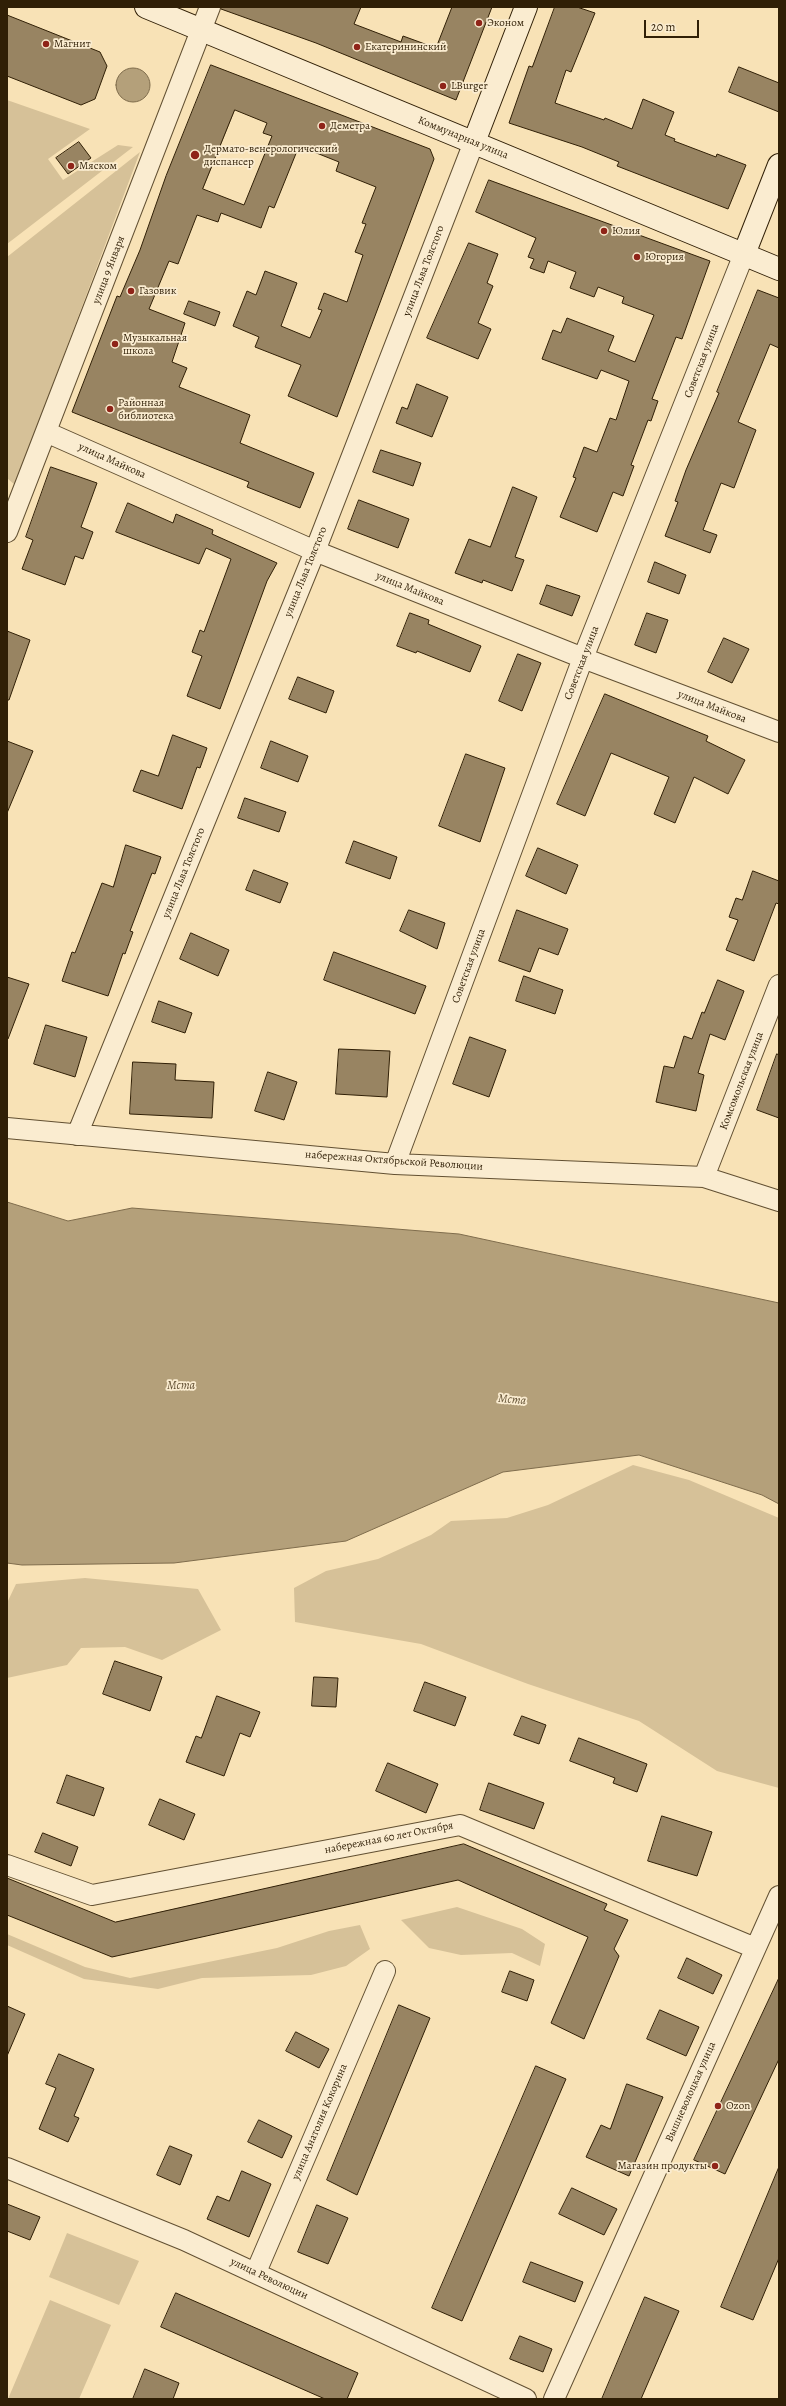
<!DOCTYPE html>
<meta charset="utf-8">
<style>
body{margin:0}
#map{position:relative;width:786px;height:2406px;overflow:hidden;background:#f8e2b6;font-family:Alegreya,serif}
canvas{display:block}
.frame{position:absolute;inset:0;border:8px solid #301f06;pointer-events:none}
.scale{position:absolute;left:644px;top:20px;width:55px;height:18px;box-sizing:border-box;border:2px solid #301f06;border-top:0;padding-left:5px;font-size:12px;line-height:14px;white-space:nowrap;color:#301f06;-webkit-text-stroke:3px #faecd0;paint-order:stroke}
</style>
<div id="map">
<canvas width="786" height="2406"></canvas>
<div class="frame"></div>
<div class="scale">20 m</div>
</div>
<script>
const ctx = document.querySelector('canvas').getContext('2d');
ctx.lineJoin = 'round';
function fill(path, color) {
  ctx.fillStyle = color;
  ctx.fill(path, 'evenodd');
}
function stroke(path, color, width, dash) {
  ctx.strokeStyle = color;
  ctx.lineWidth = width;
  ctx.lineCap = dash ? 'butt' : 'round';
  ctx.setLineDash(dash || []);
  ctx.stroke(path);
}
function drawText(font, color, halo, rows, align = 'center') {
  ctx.font = font + ' Alegreya,serif';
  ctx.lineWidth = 3.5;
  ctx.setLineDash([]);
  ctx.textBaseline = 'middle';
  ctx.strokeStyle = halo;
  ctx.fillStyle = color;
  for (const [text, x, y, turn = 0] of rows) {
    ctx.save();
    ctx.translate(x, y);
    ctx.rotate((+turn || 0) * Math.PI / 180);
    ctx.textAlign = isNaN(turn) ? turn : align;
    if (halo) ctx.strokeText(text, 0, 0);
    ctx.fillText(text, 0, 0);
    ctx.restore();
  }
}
const green = new Path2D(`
 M7 100 90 129 48 159 63 180 118 145 133 147 7 244Z
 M140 152 15 485 7 478V257Z
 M633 1465 689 1480 779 1518V1788L717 1771 639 1721 528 1684 421 1644 295 1622 294 1588 326 1571 378 1559 431 1535 451 1521 507 1518 548 1505Z
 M85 1578 198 1589 221 1630 162 1660 125 1647 81 1648 67 1665 7 1678V1603L16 1584Z
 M457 1907 522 1929 545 1944 540 1966 512 1953 461 1955 429 1948 401 1920Z
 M360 1925 370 1949 346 1966 311 1975 202 1978 158 1989 84 1979 7 1945V1934L85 1967 130 1978 277 1948 329 1931Z
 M67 2233 139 2261 119 2305 49 2277Z
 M50 2300 111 2325 79 2399H8Z`);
const water = new Path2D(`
 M116 85a17 17 0 1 1 34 0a17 17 0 1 1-34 0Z
 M7 1202 68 1221 132 1208 459 1234 779 1303V1504L762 1495 639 1455 503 1472 346 1541 174 1563 22 1565 7 1563Z`);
const building = new Path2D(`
 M221 7H361L354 24 401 42 403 36 436 48 452 7H492L456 100 316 43 221 9Z
 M555 7H577L595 13 571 72 566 70 555 103 604 120 605 118 632 129 643 99 674 112 665 135 675 139 674 141 716 157 717 154 746 165 728 209 617 166 619 162 582 147 509 123 529 66 532 67Z
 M7 15 100 52 107 66 95 99 81 105 7 76Z
 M211 65 430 149 434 159 337 417 288 396 301 365 255 347 259 337 233 326 247 291 256 295 265 271 297 283 281 326 310 338 322 310 318 309 324 293 347 302 363 255 355 252 366 224 362 223 376 187 336 171 339 162 299 146 274 208 269 206 261 228 221 213 218 222 197 215 178 264 169 261 149 309 185 323 172 362 187 368 179 387 250 415 240 443 314 473 300 508 247 487 249 482 72 412 117 296 120 297 140 250 166 176ZM235 110 267 123 263 133 272 136 244 205 203 189Z
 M739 67 779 83V112L729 92Z
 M79 142 91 158 68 174 56 158Z
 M489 180 710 261 682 339 676 337 652 399 658 401 651 421 648 420 631 465 634 466 623 496 613 492 597 532 560 517 576 478 573 477 584 447 597 452 610 418 616 420 629 381 601 370 597 379 542 359 553 330 561 333 567 318 614 336 608 351 635 362 654 315 622 303 624 297 598 287 594 297 570 288 576 272 548 261 544 273 530 268 534 259 528 257 536 238 476 212Z
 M469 243 498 254 487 283 493 286 478 323 491 329 478 359 427 338Z
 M758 290 779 298V348L770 344 738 422 756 430 734 488 721 483 703 530 717 535 710 553 665 536 678 502 675 501 686 470 719 393 717 392Z
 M189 301 220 312 215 326 184 314Z
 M417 384 448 397 432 437 396 423 402 407 407 409Z
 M381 450 421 463 413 486 373 472Z
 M51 467 97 483 81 527 93 532 83 559 75 556 65 585 22 569 33 540 26 537Z
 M513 487 537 497 515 557 524 560 512 591 483 580 482 583 455 573 469 539 490 547Z
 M359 500 409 519 398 548 348 529Z
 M128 503 173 523 176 514 213 530 212 534 277 563 267 581 220 709 187 696 202 656 192 652 200 630 204 632 231 559 206 548 199 564 116 532Z
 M655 562 686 575 679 594 648 582Z
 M547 585 580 596 572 616 540 604Z
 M410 613 429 620 428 624 481 646 470 672 417 651 416 653 397 646Z
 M647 613 668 620 656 653 635 645Z
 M7 631 30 640 9 700H7Z
 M724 638 749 649 732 683 708 672Z
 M518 654 541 663 522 711 499 701Z
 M298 677 334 691 326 713 289 699Z
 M605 694 708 736 706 741 745 760 728 794 694 777 675 823 654 814 669 777 611 753 585 816 557 804Z
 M173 735 207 748 200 768 197 767 182 809 133 791 141 770 158 776Z
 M7 741 33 751 7 813Z
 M271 741 308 756 298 782 261 768Z
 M466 754 505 768 480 842 439 826Z
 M245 798 286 812 279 832 238 818Z
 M354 841 397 857 390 879 346 863Z
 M126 845 161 857 155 874 152 873 130 931 133 932 125 954 123 953 108 996 62 981 72 952 75 953 102 883 113 887Z
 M538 848 578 865 566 894 526 876Z
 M254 870 288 883 280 903 246 890Z
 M753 871 779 881V904L776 903 754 961 726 950 738 920 729 917 736 898 742 900Z
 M409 910 445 923 437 949 400 931Z
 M517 910 568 929 558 955 539 948 530 972 499 961Z
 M191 933 229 950 218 976 180 959Z
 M334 952 426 986 415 1014 324 980Z
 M524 976 563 990 555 1014 516 1001Z
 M7 977 29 984 8 1039H7Z
 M718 980 744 991 725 1040 710 1034 698 1073 704 1075 696 1111 656 1102 664 1066 674 1068 684 1036 692 1039 702 1012 704 1013Z
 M159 1001 192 1013 185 1033 152 1022Z
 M46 1025 87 1037 75 1077 34 1064Z
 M470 1037 506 1050 489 1097 453 1084Z
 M339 1049 390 1051 387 1097 336 1094Z
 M777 1054 779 1055V1118L757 1110Z
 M133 1062 176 1064 175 1080 214 1082 212 1118 130 1114Z
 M268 1072 297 1082 284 1120 255 1111Z
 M115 1661 162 1677 150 1711 103 1694Z
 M314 1677 338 1678 336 1707 312 1706Z
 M425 1682 466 1697 455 1726 414 1711Z
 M217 1696 260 1712 250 1737 240 1733 224 1776 186 1762 196 1736 201 1738Z
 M522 1716 546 1725 539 1744 514 1735Z
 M579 1738 647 1764 637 1792 613 1783 615 1778 570 1761Z
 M388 1763 438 1784 426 1813 376 1791Z
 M67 1775 104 1788 94 1816 57 1803Z
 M489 1783 544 1803 534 1829 480 1810Z
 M160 1799 195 1814 184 1840 149 1825Z
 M662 1816 712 1832 697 1876 648 1861Z
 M43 1833 78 1847 71 1866 35 1852Z
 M464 1844 607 1904 604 1910 628 1920 614 1949 619 1956 584 2039 551 2023 588 1937 458 1880 112 1957 7 1915V1878L115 1922Z
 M687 1958 722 1975 713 1994 678 1978Z
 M510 1971 534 1980 527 2001 502 1992Z
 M779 1978V2059L725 2174 694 2160Z
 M399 2005 430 2018 357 2195 327 2180Z
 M7 2006 25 2014 7 2056Z
 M660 2010 699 2027 686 2056 647 2039Z
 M296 2032 329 2049 319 2068 286 2051Z
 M59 2054 94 2069 74 2116 79 2118 68 2142 39 2129 56 2088 46 2084Z
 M536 2066 566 2079 462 2321 432 2308Z
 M627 2084 663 2097 629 2176 586 2157 601 2125 610 2129Z
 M259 2120 292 2136 282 2158 248 2142Z
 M170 2146 192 2155 180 2185 157 2175Z
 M779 2167V2258L753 2320 721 2307Z
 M242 2171 271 2184 249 2237 207 2219 217 2196 229 2201Z
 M572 2188 617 2209 604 2235 559 2214Z
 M7 2204 40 2217 30 2240 7 2231Z
 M317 2205 348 2218 328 2264 298 2252Z
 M531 2262 583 2282 575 2302 523 2282Z
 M176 2293 358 2373 347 2399H325L161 2327Z
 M645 2297 679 2311 641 2399H602Z
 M520 2336 552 2349 543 2372 510 2359Z
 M145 2369 179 2383 173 2399H133Z`);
const street = new Path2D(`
 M46 432 315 551 583 658 779 732
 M7 532 210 7
 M7 1128 395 1164 704 1177 779 1201
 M77 1135 315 551 474 142
 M395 1164 583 658 744 254
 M704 1177 779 985
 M7 1865 92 1895 460 1825 755 1948
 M7 2168 184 2240 526 2399
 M256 2272 385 1971
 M554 2399 779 1896`);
const secondary = new Path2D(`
 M146 7 779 269
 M474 142 526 7
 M744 254 779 165`);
const markers = [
 [479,23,4,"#8f2418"],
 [46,44,4,"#8f2418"],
 [357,47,4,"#8f2418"],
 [443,86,4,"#8f2418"],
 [322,126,4,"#8f2418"],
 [195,155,5,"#8f2418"],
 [71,166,4,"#8f2418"],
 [604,231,4,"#8f2418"],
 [637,257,4,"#8f2418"],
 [131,291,4,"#8f2418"],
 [115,344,4,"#8f2418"],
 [110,409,4,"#8f2418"],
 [718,2106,4,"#8f2418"],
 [715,2166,4,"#8f2418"]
];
const poiNames = [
 ["Эконом",487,23],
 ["Магнит",54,44],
 ["Екатерининский",365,47],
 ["LBurger",451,86],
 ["Деметра",330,126],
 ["Дермато-венерологический",204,149],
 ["диспансер",204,162],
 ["Мяском",79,166],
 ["Юлия",612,231],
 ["Югория",645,257],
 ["Газовик",139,291],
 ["Mузыкальная",123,338],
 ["школа",123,351],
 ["Районная",118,403],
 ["библиотека",118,416],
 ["Ozon",726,2106],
 ["Магазин продукты",707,2166,"right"]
];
const streetNames = [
 ["Коммунарная улица",463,138,22],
 ["улица 9 Января",109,270,-69],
 ["улица Льва Толстого",424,271,-69],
 ["Советская улица",702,361,-69],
 ["улица Майкова",112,461,24],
 ["улица Льва Толстого",306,572,-68],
 ["улица Майкова",410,589,22],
 ["Советская улица",582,663,-69],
 ["улица Майкова",712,707,21],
 ["улица Льва Толстого",184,873,-68],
 ["Советская улица",469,966,-70],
 ["Комсомольская улица",742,1081,-69],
 ["набережная Октябрьской Революции",394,1161,4],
 ["набережная 60 лет Октября",389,1838,-11],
 ["Вышневолоцкая улица",691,2092,-66],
 ["улица Анатолия Кокорина",320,2122,-67],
 ["улица Революции",269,2279,25]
];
const waterNames = [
 ["Мста",181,1386],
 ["Мста",512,1400,5]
];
fill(green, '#d6c198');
fill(water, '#b4a07a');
stroke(water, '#7f6c4c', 1);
fill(building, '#988462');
stroke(building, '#301f06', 1);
stroke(street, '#625032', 22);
stroke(secondary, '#301f06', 24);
stroke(street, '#faecd0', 20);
stroke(secondary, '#faecd0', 22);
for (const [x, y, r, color] of markers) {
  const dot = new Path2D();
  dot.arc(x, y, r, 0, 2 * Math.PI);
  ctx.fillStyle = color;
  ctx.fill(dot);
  stroke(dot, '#faecd0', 1.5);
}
drawText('11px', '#301f06', '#faecd0', poiNames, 'left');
drawText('11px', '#301f06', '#faecd0', streetNames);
drawText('italic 12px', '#5e4c2f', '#faecd0', waterNames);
</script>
